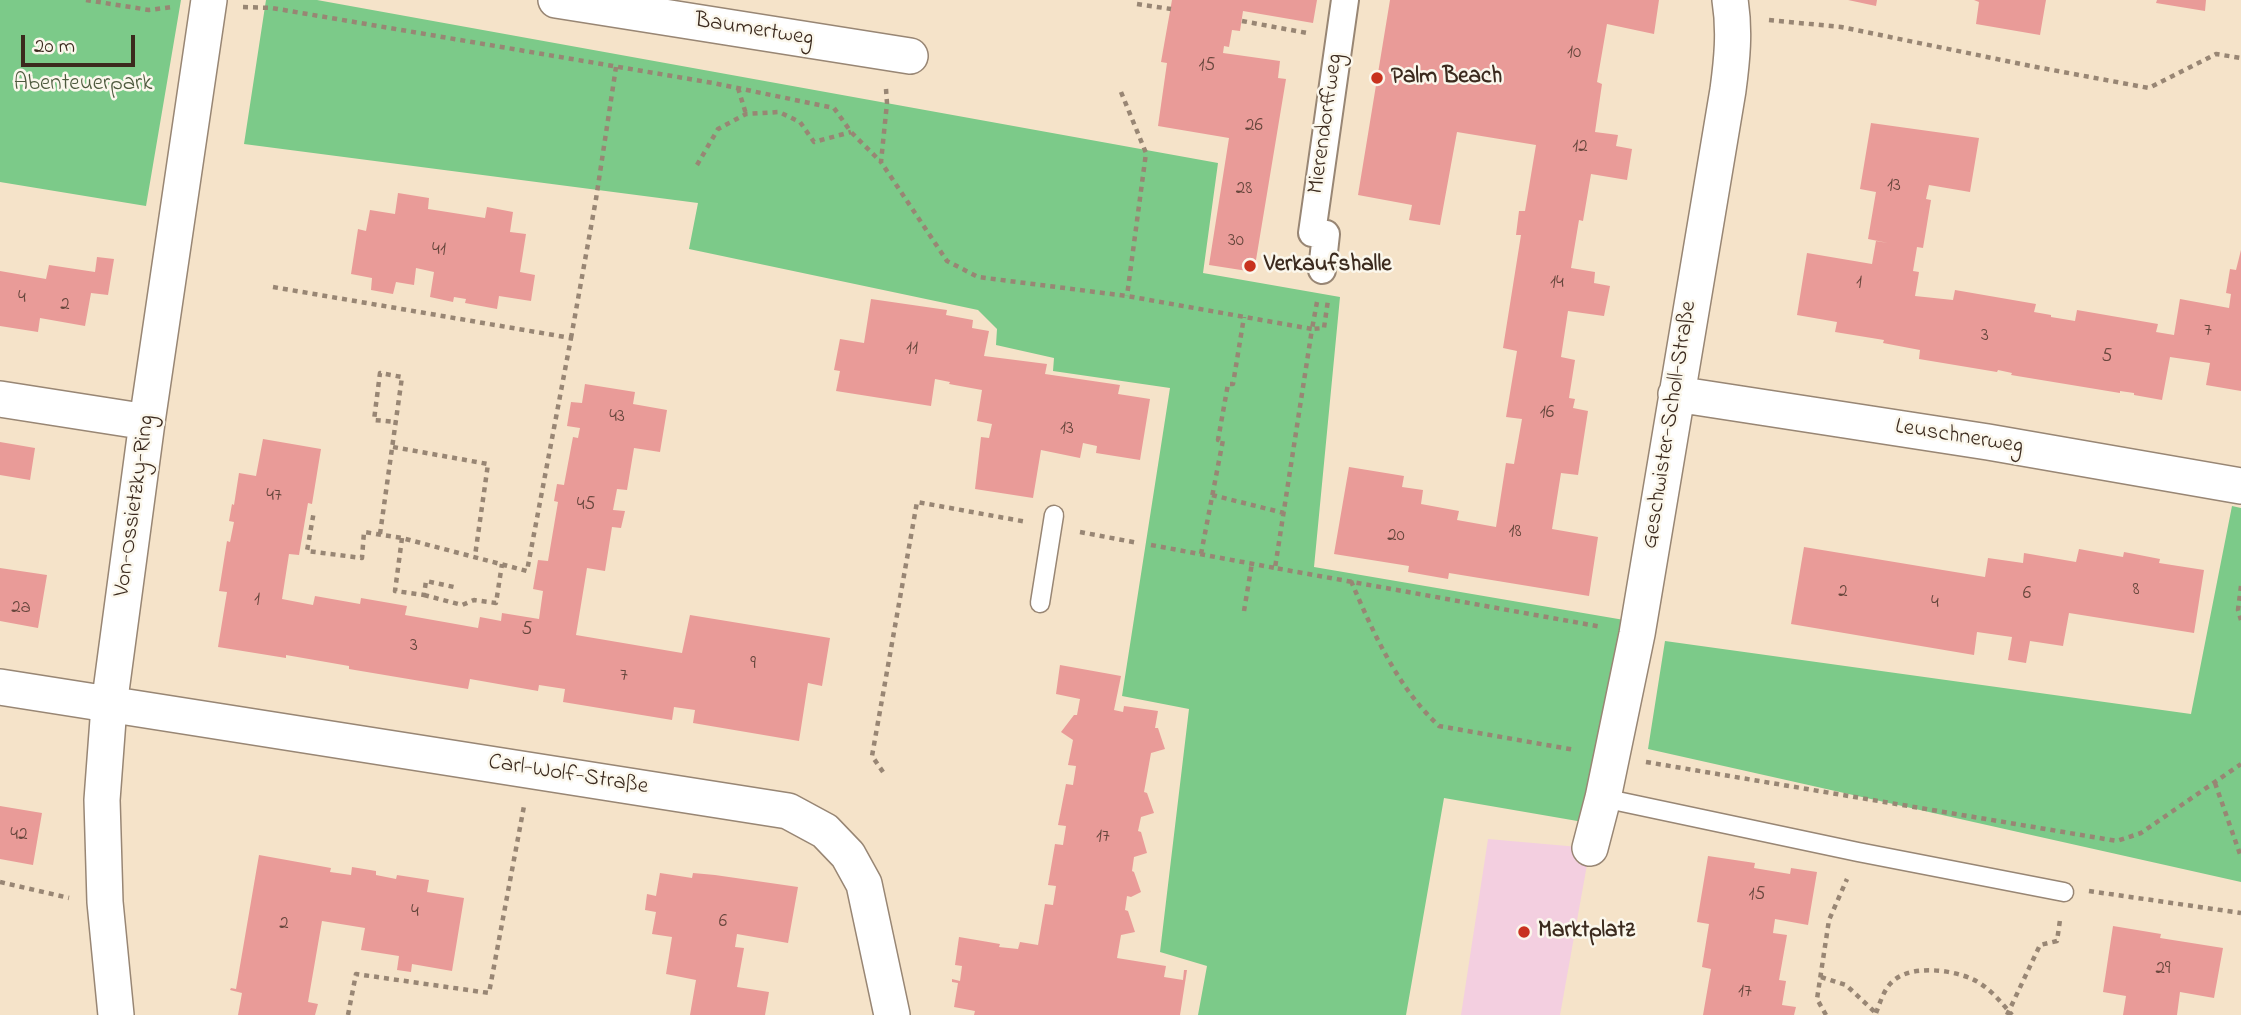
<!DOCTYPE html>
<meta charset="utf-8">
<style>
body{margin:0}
#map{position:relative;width:2241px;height:1015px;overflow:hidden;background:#f5e3c9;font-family:"Indie Flower",sans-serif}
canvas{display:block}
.scale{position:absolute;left:21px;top:35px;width:114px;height:32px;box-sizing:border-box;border:4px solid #3b2a1e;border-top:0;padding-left:9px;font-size:21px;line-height:24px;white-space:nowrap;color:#3b2a1e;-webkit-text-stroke:5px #fbf7ec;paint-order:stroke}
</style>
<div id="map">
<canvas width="2241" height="1015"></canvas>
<div class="scale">20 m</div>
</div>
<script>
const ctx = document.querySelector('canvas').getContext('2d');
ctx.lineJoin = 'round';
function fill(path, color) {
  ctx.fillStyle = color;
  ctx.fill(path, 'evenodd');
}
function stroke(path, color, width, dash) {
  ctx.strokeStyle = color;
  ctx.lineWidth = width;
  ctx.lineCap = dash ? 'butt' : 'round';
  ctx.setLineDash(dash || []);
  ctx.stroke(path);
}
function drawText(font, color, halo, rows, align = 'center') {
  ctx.font = font + ' "Indie Flower",sans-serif';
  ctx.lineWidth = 5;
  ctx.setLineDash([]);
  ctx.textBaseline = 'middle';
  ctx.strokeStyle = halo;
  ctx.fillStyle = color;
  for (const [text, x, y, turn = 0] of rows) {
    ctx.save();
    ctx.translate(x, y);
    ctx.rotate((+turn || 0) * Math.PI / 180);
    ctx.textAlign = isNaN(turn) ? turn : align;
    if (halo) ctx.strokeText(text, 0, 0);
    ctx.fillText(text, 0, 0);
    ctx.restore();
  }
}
const built = new Path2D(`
 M1488 839 1590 848 1560 1015H1461Z`);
const green = new Path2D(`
 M0 0H181L146 206 0 182Z
 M266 0H317L1218 163 1203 273 1340 297 1314 567 1630 621 1589 823 1444 798 1406 1015H1198L1207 966 1160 952 1189 709 1122 696 1170 388 1053 371 1054 358 996 345 997 329 978 310 689 249 698 203 244 144Z
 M2232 506 2241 508V882L1648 749 1665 641 2191 714Z`);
const building = new Path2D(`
 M1172 0H1317L1313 23 1243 11 1240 31 1232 30 1229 47 1224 46 1223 53 1280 61 1278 78 1286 79 1254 272 1209 265 1229 138 1158 126 1167 63 1161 62Z
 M1390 0H1659L1654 34 1607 24 1597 82 1602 84 1595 132 1618 135 1616 146 1632 149 1627 180 1591 174 1583 221 1579 220 1571 268 1595 272 1594 283 1610 286 1604 316 1568 311 1561 357 1575 360 1569 398 1575 399 1573 408 1588 411 1578 475 1561 473 1552 529 1598 537 1589 596 1449 573 1448 579 1408 572 1409 566 1334 554 1349 467 1404 476 1402 487 1423 490 1421 504 1459 511 1457 520 1496 527 1506 463 1514 464 1522 419 1506 417 1517 351 1503 348 1521 235H1516L1519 211H1525L1536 145 1457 132 1440 225 1409 220 1412 205 1358 195Z
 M1848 0H1877L1876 6Z
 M1974 0H2046L2040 35 1976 24 1979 2Z
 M2157 0H2206L2205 11 2156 3Z
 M1871 123 1979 138 1970 192 1929 185 1926 199 1931 200 1923 248 1917 247 1913 271 1919 272 1915 296 1953 300 1955 290 2036 304 2034 312 2051 315V317L2075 321 2077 310 2158 324 2156 332 2174 335 2180 299 2229 308 2231 294 2226 293 2230 269 2236 270 2241 250V391L2206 385 2210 363 2170 357 2162 400 2134 395V393L2120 391V393L2011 375 2012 373 1998 370 1997 372 1919 359 1920 350 1883 343 1884 340 1835 332 1837 322 1797 315 1807 253 1872 264 1876 241 1888 243 1868 239 1876 192 1860 189Z
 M398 193 429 198 428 209 441 211 485 218 487 207 513 212 510 232 526 234 520 272 535 275 531 301 499 296 497 309 465 303 466 299 454 297 453 302 430 297 434 272 416 268 414 285 396 282 393 294 371 290 372 278 351 274 358 229 366 231 370 210 395 214Z
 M97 257 114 259 108 295 91 293 85 326 40 318 38 332 0 326V271L46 279 49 265 95 272Z
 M871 299 947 310 946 315 973 320 972 328 989 331 984 356 1047 364 1045 374 1120 385 1118 394 1150 399 1140 460 1096 453 1097 446 1083 443 1080 458 1041 450 1033 498 975 489 981 437 989 438 992 424 977 421 982 390 949 384 950 382 935 379 931 406 836 391 840 371 834 370 840 339 864 343Z
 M585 384 635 392 633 404 667 410 660 452 634 448 627 490 617 489 613 510 625 511 621 528 612 527 605 571 587 568 576 635 682 653 690 615 830 638 822 686 808 683 799 741 693 723 695 710 674 707 672 720 563 702 565 689 539 685 538 691 470 679 468 689 349 669V666L286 655V658L218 647 227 592 219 591 227 541 230 542 234 522 229 521 232 504 234 505 239 473 256 476 263 439 321 449 312 504 308 503 299 555 289 554 282 599 313 605 315 596 360 604 361 598 407 606 405 615 478 628 480 617 501 621 502 613 539 619 543 591 533 589 538 560 548 561 558 502 554 501 557 484 564 485 573 437 578 438 580 428 567 426 571 402 582 403Z
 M0 442 35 448 30 480 0 475Z
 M1804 547 1985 577 1988 558 2023 563 2024 553 2076 562 2079 549 2123 557 2124 552 2160 559 2159 563 2204 570 2194 633 2069 613 2063 646 2030 641 2026 663 2008 660 2012 637 1977 632 1974 655 1791 624Z
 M0 568 47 575 38 628 0 621Z
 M1060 665 1121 676 1114 710 1123 712 1124 706 1158 711 1155 728H1158L1165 749 1151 753 1144 792 1147 793 1154 813 1141 817 1138 831 1141 832 1147 853 1134 857 1132 871 1134 872 1141 892 1131 897 1127 896 1125 910 1128 911 1135 932 1121 935 1117 958 1166 966 1164 977 1183 980 1184 970H1187L1180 1015H974L975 1011 954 1007 958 983 952 982V979L960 981 962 966 955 965 959 937 1000 944 999 947 1018 949 1020 942 1038 945 1045 904 1053 905 1056 886 1048 885 1055 844 1063 845 1066 826 1058 825 1066 784 1073 785 1076 766 1068 765 1073 740 1061 732 1074 715H1077L1080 699 1056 694Z
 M0 806 42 813 33 865 0 859Z
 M259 855 331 868 330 872 351 875 352 867 376 871V875L396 879 397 875 429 880 427 892 464 898 452 971 412 964 411 972 397 970 399 956 361 950 365 928 322 921 308 1002 318 1004 315 1015H238L242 993 230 990 231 988 236 989Z
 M1708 856 1755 863 1754 868 1790 874 1791 868 1817 872 1808 925 1775 919 1773 933 1787 935 1779 980 1786 981 1782 1005 1796 1007 1794 1015H1703L1711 969 1702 967 1709 924 1697 922Z
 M660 873 692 878 693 873 715 875 798 887 788 943 737 934 735 947 744 948 737 987 769 992 765 1015H690L696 980 666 974 672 937 652 934 656 912 645 910 647 894 656 896Z
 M2113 926 2161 934 2160 938 2223 948 2214 998 2180 992 2177 1015H2123L2126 996 2103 992Z`);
const path = new Path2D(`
 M86 0 149 10 172 7
 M1137 4 1171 9
 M243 7 272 8 713 83 834 108 851 132 881 162
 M1769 20 1841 27 2036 67 2149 88 2216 54 2241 58
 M1242 21 1307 33
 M738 88 746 114
 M886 89 887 103 881 162 947 261 978 277 1127 296 1312 329 1275 568 1602 627
 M1121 92 1146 153 1127 296
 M697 165 718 129 746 114 779 112 800 122 814 142 851 132
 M273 287 571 338 527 571 402 538 364 532 362 558 307 551 314 511
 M1317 302 1312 329 1324 328 1328 300
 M571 338 596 199 616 67
 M393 447 488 464 475 556
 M1212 495 1284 513
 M1080 532 1138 543
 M380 534 402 377 380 373 374 420 396 422
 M402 538 395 591 424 595 426 581 454 587
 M1151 545 1275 568
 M1201 554 1223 440H1218L1228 384H1233L1244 317
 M1351 581C1373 632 1397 687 1439 726L1575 750
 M2241 586 2238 610 2241 620
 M424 595 462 605 474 600 496 603 502 564
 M1244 611 1252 563
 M1646 762 2117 841 2141 833 2241 764
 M883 772 872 756 917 502 1027 522
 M2215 783 2241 857
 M0 882 69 898
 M2089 891 2241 913
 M1821 977 1846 985 1878 1015
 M1876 1013C1880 1003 1883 992 1890 984 1907 964 1950 969 1972 979 1988 986 2001 1002 2012 1015
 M348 1015 356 974 489 993 524 806
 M1826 1015 1817 999 1829 920 1847 879
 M2007 1015 2040 945 2057 941 2060 920`);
const service = new Path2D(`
 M1040 603 1054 515
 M1603 798 1858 852 2064 892`);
const pedestrian = new Path2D(`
 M1322 270 1326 234 1312 233 1345 0`);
const minor = new Path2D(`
 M556 0 910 56
 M1676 394 1988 442 2241 486
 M0 399 147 422
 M0 687 788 811 825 831 848 855 864 884 892 1015
 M1590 848 1603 798 1637 634 1728 90C1732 60 1735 31 1730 0
 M116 1015 105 902 102 800 109 706 147 422 209 0`);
const markers = [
 [1377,78,7,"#c8321e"],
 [1250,266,7,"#c8321e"],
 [1524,932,7,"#c8321e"]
];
const numberNames = [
 ["10",1574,54],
 ["15",1207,67],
 ["26",1254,127],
 ["12",1580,148],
 ["13",1894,187],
 ["28",1244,190],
 ["30",1236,242],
 ["41",439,251],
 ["14",1557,284],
 ["1",1859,284],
 ["4",22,299],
 ["2",65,306],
 ["7",2208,332],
 ["3",1985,337],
 ["11",912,350],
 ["5",2107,358],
 ["16",1547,414],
 ["43",617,418],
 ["13",1067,430],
 ["47",274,497],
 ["45",586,506],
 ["18",1515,533],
 ["20",1396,537],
 ["8",2136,591],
 ["2",1843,593],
 ["6",2027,595],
 ["1",257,601],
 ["4",1935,604],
 ["2a",21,609],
 ["5",527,631],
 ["3",414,647],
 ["9",753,665],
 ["7",624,677],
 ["42",19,836],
 ["17",1103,838],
 ["15",1757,896],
 ["4",415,913],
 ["6",723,923],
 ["2",284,925],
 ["29",2163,970],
 ["17",1745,993]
];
const streetNames = [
 ["Baumertweg",754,31,9],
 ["Mierendorffweg",1327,124,-82],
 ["Geschwister-Scholl-Straße",1671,425,-81],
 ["Leuschnerweg",1959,438,9],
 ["Von-Ossietzky-Ring",136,506,-82],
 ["Carl-Wolf-Straße",568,776,9]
];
const poiNames = [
 ["Palm Beach",1391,78],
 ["Verkaufshalle",1264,266],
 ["Marktplatz",1538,932]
];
const parkNames = [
 ["Abenteuerpark",83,85]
];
fill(built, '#f3cfe0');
fill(green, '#7cca89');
fill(building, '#e99b98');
stroke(service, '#988674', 21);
stroke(pedestrian, '#988674', 30);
stroke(minor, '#988674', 38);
stroke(path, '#988674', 4.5, [5, 5]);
stroke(service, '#fff', 18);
stroke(pedestrian, '#fff', 26);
stroke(minor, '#fff', 35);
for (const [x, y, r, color] of markers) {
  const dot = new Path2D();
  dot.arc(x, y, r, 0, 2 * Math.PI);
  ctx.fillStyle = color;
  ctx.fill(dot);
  stroke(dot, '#fbf7ec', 2.5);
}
drawText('19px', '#66463c', null, numberNames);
drawText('23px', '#3b2a1e', '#fbf7ec', streetNames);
drawText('bold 23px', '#3b2a1e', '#fbf7ec', poiNames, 'left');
drawText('23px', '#4e5a3e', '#fbf7ec', parkNames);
</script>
